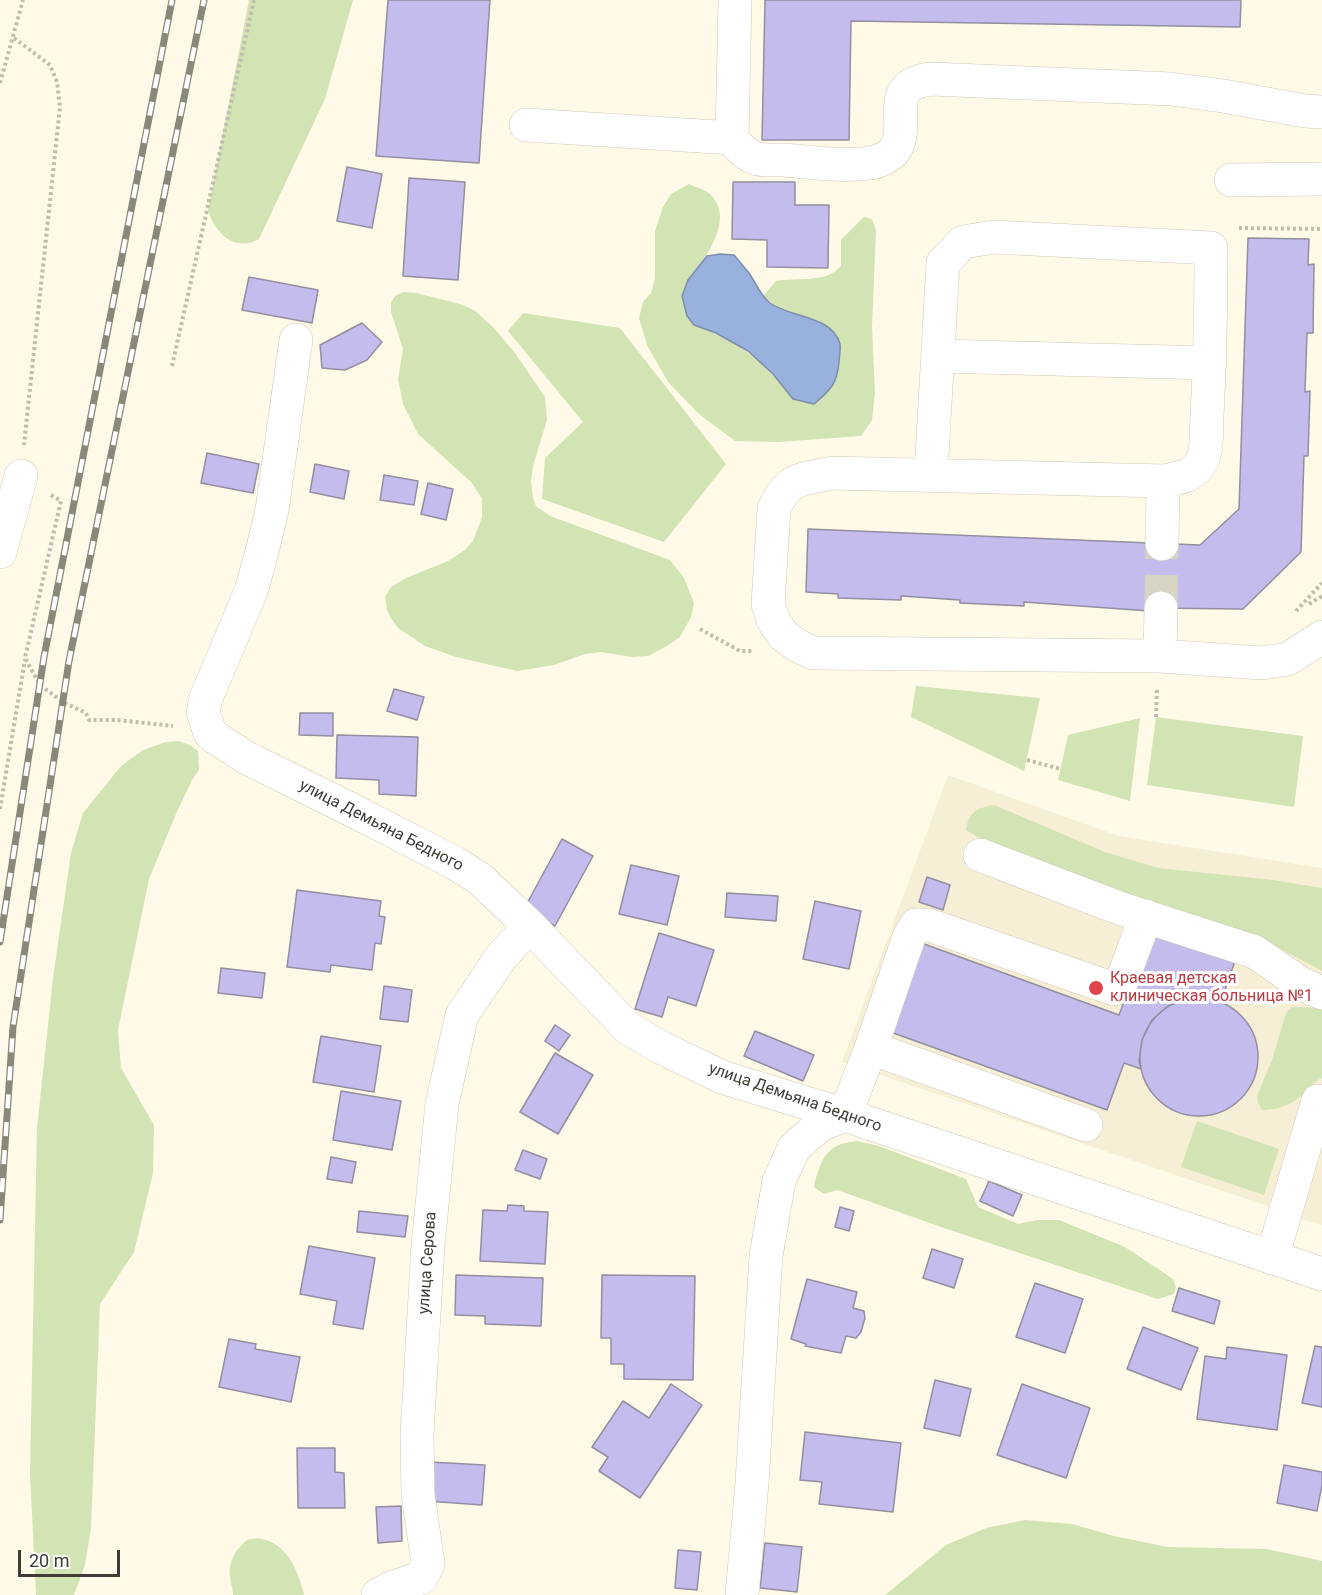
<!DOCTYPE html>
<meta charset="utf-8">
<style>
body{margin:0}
#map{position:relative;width:1322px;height:1595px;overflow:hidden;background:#fffae7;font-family:Roboto,sans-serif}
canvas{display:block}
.scale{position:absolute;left:18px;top:1550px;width:102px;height:27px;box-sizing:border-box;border:3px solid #3e3c34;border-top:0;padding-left:8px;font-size:18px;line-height:21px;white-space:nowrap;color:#3e3c34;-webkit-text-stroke:4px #fff;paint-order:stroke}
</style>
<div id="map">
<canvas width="1322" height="1595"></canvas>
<div class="scale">20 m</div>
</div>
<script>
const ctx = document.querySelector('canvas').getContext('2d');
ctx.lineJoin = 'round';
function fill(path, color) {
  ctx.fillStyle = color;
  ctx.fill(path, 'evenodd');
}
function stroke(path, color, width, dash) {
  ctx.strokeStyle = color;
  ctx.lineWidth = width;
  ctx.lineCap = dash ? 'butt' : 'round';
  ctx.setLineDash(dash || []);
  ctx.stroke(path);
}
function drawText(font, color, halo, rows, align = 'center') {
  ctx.font = font + ' Roboto,sans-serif';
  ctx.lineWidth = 6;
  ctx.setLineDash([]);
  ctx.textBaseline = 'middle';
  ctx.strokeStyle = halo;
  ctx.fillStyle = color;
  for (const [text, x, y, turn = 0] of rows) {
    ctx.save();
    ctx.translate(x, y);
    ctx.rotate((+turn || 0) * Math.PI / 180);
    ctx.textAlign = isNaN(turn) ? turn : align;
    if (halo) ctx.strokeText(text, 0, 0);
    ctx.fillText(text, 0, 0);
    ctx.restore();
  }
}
const built = new Path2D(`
 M948 775 1119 836 1322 868V1225L1298 1219 1285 1212 842 1062Z`);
const green = new Path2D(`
 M249 0H353L325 99 259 239C235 253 214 232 208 210Z
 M689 184C695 187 704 189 710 194 736 219 705 259 688 280L694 325C741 343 762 359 793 399L813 319 781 310 763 296 776 281C798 277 825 284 841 266V240L864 217 872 219 876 231 872 327 875 393 872 420 861 436 778 442 735 441 699 414 668 382 647 345 639 318 643 302 651 293 655 278V231L663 207 671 194Z
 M403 292 416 293 460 304 474 310 493 327 515 353 545 397 547 420 533 466 531 481 533 498 536 506 550 516 670 560 684 578 694 603 691 617 680 637 667 646 648 656 632 657 601 652 585 654 554 665 517 671 456 657 425 646 398 628 391 618 387 610 385 597 391 587 406 578 448 561 465 550 473 541 482 517V499L472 483 418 434 403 404 398 379 403 349 391 312V303L395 296Z
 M523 313 620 328 726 464 664 542 542 499 545 458 583 422 508 331Z
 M916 686 1040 698 1024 771 911 717Z
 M1156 717 1303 736 1294 807 1147 785Z
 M1140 718 1130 801 1058 780 1068 735Z
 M178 741 190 745 198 751 199 770 192 780 176 814 149 879 118 1030 121 1068 154 1125 153 1173 134 1252 100 1304 91 1529 85 1565 74 1595H36L30 1473 37 1128 53 978 71 853 83 813 121 766 143 750 166 742Z
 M994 805 1105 852 1158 868 1273 880 1322 888V971L1266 941 999 850 966 830C969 812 976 808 994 805Z
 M1292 1007 1322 1008V1078C1314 1081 1310 1088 1303 1094 1292 1105 1277 1110 1262 1110L1258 1103 1257 1096 1272 1060 1286 1013Z
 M1197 1121 1279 1149 1264 1195 1181 1167Z
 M857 1141 879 1146 966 1179 978 1207 1018 1224 1037 1220H1059L1125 1247 1173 1279 1176 1287 1174 1294 1158 1299 941 1227 837 1190 824 1194 815 1188 814 1185C822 1158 826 1144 857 1141Z
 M1025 1520 1072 1524 1114 1536 1168 1547 1267 1549 1322 1561V1595H885L946 1545 986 1528Z
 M249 1539C253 1539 259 1538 263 1539 289 1546 299 1573 304 1595H233C233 1588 230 1582 230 1576 228 1561 237 1547 249 1539Z`);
const water = new Path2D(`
 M720 254 734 255C739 261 744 267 749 273 756 283 760 295 770 303 790 318 832 315 840 344 841 349 839 357 839 362 837 385 830 390 814 404L793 399 773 374 748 351 716 333 694 325 687 316 682 296 688 280 707 256Z`);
const building = new Path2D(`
 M388 0H490L479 163 376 156Z
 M765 0H1241L1240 27 851 21 849 140H762Z
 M347 167 382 174 372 228 337 221Z
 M409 178 465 182 458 280 403 276Z
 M733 182H795V205H829L828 268 767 267V240L732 239Z
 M1248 238 1309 239 1308 265 1314 264 1313 333H1307L1305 392 1310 391 1308 456H1304L1301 552 1243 609 1150 608V611L1024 602V606L960 603V600L901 596V600L838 598V594L806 592 808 529 1200 545 1239 509Z
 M249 277 318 290 312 323 242 310Z
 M362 323 382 342 367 360 345 370 322 368 320 345Z
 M207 453 259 464 253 493 201 483Z
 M315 464 349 471 344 499 310 492Z
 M384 475 418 481 414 505 380 500Z
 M428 483 453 489 446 520 421 514Z
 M394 689 424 697 417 720 387 711Z
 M300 713H333V736L299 735Z
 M337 735 418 737 416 796 379 794V780L336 778Z
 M562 839 593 856 555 926 524 909Z
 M631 865 679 876 667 925 619 914Z
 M927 877 950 885 943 910 919 902Z
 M297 890 381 901 379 916 385 917 381 944 375 943 372 970 331 965 330 972 287 967Z
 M727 893 778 896 776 921 725 917Z
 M815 901 861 911 849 969 803 959Z
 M1150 931 1235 961 1221 1002 1200 997 1189 998 1168 1006 1152 1020 1142 1040 1139 1061 1141 1069 1124 1063 1107 1110 885 1030 916 941 1119 1015Z
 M659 933 714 950 696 1006 668 997 662 1017 635 1009Z
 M221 968 265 973 262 998 218 993Z
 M384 986 412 990 408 1022 380 1019Z
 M1140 1057a59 59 0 1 1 118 0a59 59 0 1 1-118 0Z
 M555 1025 570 1035 559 1051 545 1041Z
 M755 1031 814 1055 803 1081 744 1056Z
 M321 1036 381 1046 374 1092 313 1082Z
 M555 1053 593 1075 558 1134 520 1112Z
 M341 1091 401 1101 392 1150 333 1140Z
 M523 1150 547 1159 540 1179 515 1170Z
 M331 1157 356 1162 352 1183 327 1179Z
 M989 1181 1022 1195 1013 1216 980 1201Z
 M508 1205 524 1206V1211L548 1212 545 1264 480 1261 483 1210 507 1211Z
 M840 1207 854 1211 849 1231 835 1227Z
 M359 1211 408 1216 405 1237 357 1232Z
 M309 1246 375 1258 363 1329 333 1324 337 1301 300 1294Z
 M932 1249 963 1259 954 1288 923 1278Z
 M456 1275 543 1278 541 1326 485 1324V1316L455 1315Z
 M602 1275 695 1276 693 1380 624 1379V1364H611V1338H601Z
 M807 1279 857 1292 853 1308 864 1311 865 1318 861 1332 856 1338 846 1336 841 1353 805 1346 806 1344 791 1339Z
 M1035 1283 1083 1299 1065 1353 1016 1337Z
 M1179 1288 1220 1301 1214 1324 1172 1311Z
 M1143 1327 1198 1348 1181 1390 1127 1369Z
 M229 1339 256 1344 255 1349 300 1357 291 1402 219 1387Z
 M1315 1346 1322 1347V1407L1302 1403Z
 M1227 1347 1287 1355 1277 1430 1197 1419 1205 1356 1226 1359Z
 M935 1380 971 1389 960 1436 924 1428Z
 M671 1384 702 1405 640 1498 599 1471 608 1457 592 1447 623 1401 649 1418Z
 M1022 1384 1090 1408 1066 1478 997 1455Z
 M805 1432 901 1443 893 1512 819 1504 822 1482 800 1480Z
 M297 1448H335V1472L344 1473 345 1508H298Z
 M429 1462 485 1465 482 1505 427 1501Z
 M1284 1465 1322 1472V1485L1317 1511 1277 1503Z
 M401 1506 402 1541 378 1543 376 1507Z
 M765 1543 802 1547 797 1592 760 1588Z
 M678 1550 701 1552 697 1590 675 1588Z`);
const minorTunnel = new Path2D(`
 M1161 608 1162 544`);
const path = new Path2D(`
 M14 38 50 65 57 82 60 107 24 445
 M0 83 23 0
 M1239 228 1322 229
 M172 366 254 0
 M51 495 61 501 25 658 40 685 63 702 86 713 89 720H117L173 726
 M1309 604 1322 596
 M1296 611 1322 583
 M700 629 740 651H754
 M1156 717 1157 688
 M1027 760 1061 769
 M0 809 25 659`);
const minor = new Path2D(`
 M526 125 732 138 735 0
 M732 138C737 146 746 155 755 158 763 161 775 160 783 160 811 162 842 167 870 163 878 162 889 157 894 151 913 125 880 85 931 79L1171 89 1223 96 1305 111 1322 112
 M1231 180 1322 179
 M296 340 272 510 261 556 251 591 206 698 203 712 210 733 216 738 247 758 352 810 455 863 479 878 530 926 628 1028 660 1047 722 1077 845 1115 1322 1274
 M938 356 1210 363
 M931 474 943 263 963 242 994 237 1211 248C1211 303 1210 359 1207 415 1206 429 1208 448 1202 461 1194 477 1179 478 1163 481L832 473C800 480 788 477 774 509L768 604 773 620 783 635 798 646 813 653 1160 656 1262 663 1288 659 1322 637
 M1162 544 1163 481
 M0 552 21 476
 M1160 656 1161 608
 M980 855 1119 908 1255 952 1300 983 1322 993
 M871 1048 1086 1125
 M845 1115 871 1048 909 937 916 925H929L1114 989 1120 986 1146 916
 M1272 1258 1318 1101
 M378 1595 391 1588 421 1578 428 1564 418 1494 417 1434 428 1245 442 1104 462 1015 502 956 530 926
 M742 1595 752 1483 766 1256 779 1181 794 1148 820 1125 845 1115`);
const rail = new Path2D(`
 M0 942 44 657 172 0
 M0 1220 13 1027 69 661 204 0`);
const markers = [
 [1096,988,8,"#e0444e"]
];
const streetNames = [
 ["улица Демьяна Бедного",381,826,27],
 ["улица Демьяна Бедного",795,1098,19],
 ["улица Серова",428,1263,-86]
];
const healthNames = [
 ["Краевая детская",1110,979],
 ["клиническая больница №1",1110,997]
];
fill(built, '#f7efd5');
fill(green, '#d2e3b4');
fill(water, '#98b1dd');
stroke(water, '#7d8eaa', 1.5);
fill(building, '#c4bced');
stroke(building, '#918fa0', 1.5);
stroke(minorTunnel, '#d8d4c3', 33, [33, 16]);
stroke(minor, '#cec9b7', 34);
stroke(path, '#c1bdae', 4, [3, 3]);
stroke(minor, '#fff', 33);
stroke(rail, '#8a877b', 7);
stroke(rail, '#fff', 4.5, [14]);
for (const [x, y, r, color] of markers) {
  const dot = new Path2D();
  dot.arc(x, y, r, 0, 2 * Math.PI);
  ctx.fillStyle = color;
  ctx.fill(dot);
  stroke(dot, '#fff', 2);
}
drawText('16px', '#3e3c34', '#fff', streetNames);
drawText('16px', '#be3a42', '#fff', healthNames, 'left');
</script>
